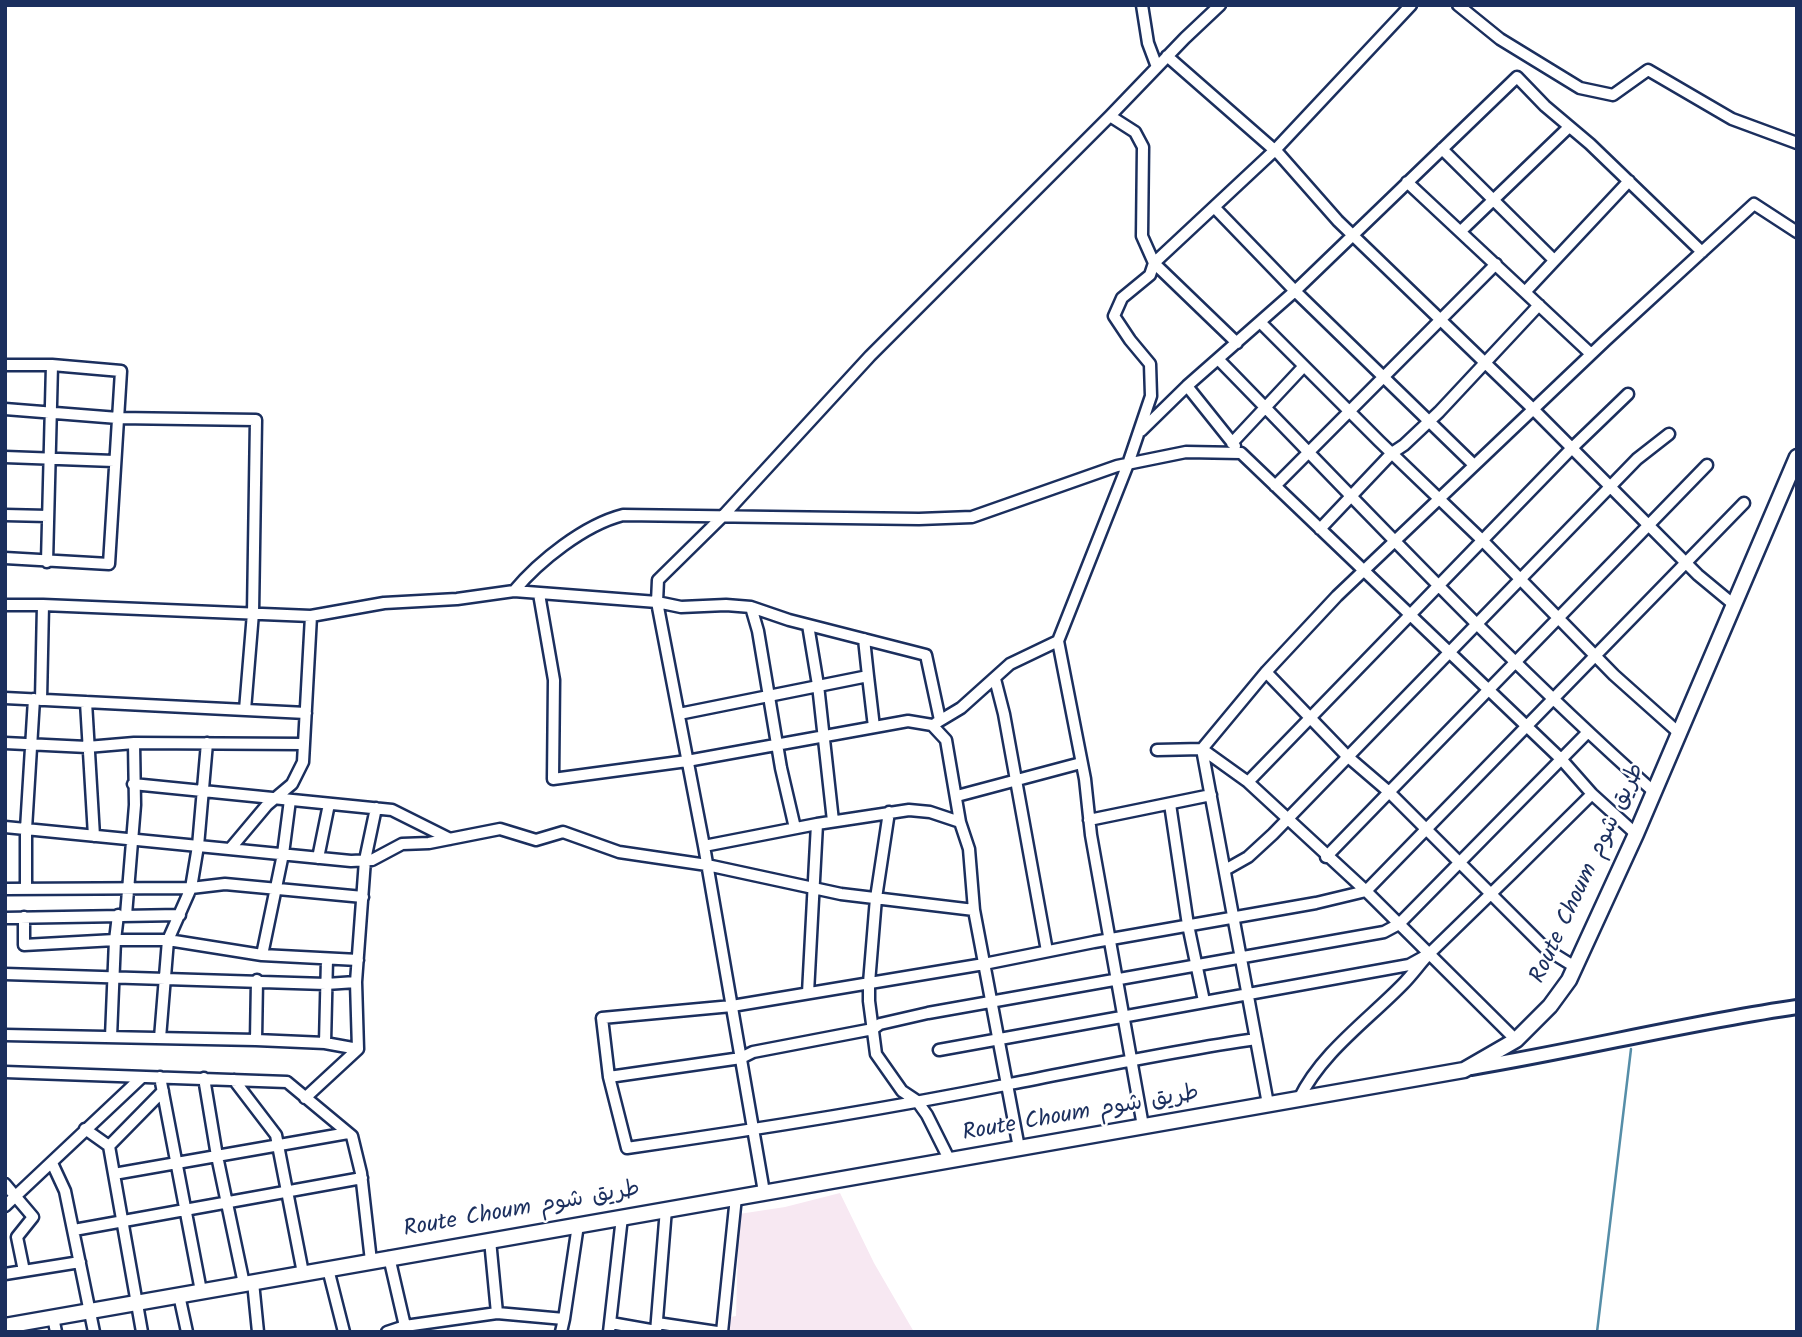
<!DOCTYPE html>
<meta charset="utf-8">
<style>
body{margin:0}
#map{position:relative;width:1802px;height:1337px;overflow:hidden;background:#fff;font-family:Kalam,sans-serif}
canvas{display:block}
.frame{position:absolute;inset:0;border:7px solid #1b2f5e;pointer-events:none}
</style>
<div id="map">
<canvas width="1802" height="1337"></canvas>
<div class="frame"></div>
</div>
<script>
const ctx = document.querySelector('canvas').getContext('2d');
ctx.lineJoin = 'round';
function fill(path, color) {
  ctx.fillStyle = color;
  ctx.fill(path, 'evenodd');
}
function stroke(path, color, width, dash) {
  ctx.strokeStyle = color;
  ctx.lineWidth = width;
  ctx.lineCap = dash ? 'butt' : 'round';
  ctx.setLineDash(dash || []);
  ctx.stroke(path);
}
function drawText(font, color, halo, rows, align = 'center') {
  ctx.font = font + ' Kalam,"Playpen Sans Arabic",sans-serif';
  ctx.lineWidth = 5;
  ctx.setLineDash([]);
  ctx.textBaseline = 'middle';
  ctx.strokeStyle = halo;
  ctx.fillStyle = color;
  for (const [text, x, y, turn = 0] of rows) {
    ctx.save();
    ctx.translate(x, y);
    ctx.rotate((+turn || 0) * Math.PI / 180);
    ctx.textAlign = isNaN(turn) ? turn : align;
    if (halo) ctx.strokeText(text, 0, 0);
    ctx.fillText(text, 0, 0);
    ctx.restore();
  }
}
const built = new Path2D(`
 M840 1193 874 1263 914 1332H728L730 1317 736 1316 739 1214 785 1207Z`);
const stream = new Path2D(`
 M1597 1332 1631 1049`);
const minor = new Path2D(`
 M1142 5 1148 43 1157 67
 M1458 5 1500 39 1580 88 1613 95 1648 70 1732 119 1797 143
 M1167 56 1279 154 1338 221 1533 409 1698 575 1733 604
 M1442 149 1554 260
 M1407 182 1591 354
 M1214 207 1295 291 1517 77 1545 106 1590 144 1702 252
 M1461 231 1569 127
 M1525 292 1629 181
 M1260 322 1379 441 1482 540 1614 675 1679 733
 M1237 343 1154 263 1275 150 1411 5
 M1218 359C1361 505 1501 656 1653 791
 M5 365H52L121 371 109 564 5 558
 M1187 386 1235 446
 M5 409 118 418 256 420 253 613 245 710
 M1141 431 1187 386 1295 291 1474 465
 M1232 443 1304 366
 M5 457 114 461
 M1275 486 1496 264
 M5 515 48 516
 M1320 529 1392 453 1404 445 1439 412 1539 305
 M47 562 52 365
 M514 591C539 561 584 525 623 515L919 519 972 517 1117 466 1186 452 1241 453 1562 760 1592 794 1636 834
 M539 594 554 680 553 779 687 761 908 721 932 725 946 740 960 822 969 849 974 910 1019 1148
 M5 605H43L311 616 384 603 457 599 514 591 657 602 681 607 726 605 751 607 789 620 926 655 940 720
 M751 607 758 631 781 768 795 828
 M808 625 818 685 833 821
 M1058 641 1085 779 1091 835 1143 1126
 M1266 672 1347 756 1389 792 1546 949 1575 967
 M868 676 874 727
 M995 679 1004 714 1047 951
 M5 698 306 713
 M41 700 43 605
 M86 702 94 836
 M679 714 868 676 864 639
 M936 723 961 708 1010 664 1058 641 1128 464 1151 396 1150 364 1130 340 1114 316 1122 298 1150 275 1154 263 1142 236 1143 147 1135 132 1110 116
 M1588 732 1399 924 1384 932 928 1013 880 1024 873 1029 753 1052 741 1058 609 1077 602 1018 732 1006 984 964 1094 942 1316 903 1366 891 1744 503
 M5 743 87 747 134 743 304 744
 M1157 750 1202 749 1248 782 1366 891 1516 1040
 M1248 782 1572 448 1628 394
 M133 784 392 810 450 839
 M957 796 1081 763
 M1170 804 1188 925 1204 1001
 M889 812 876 898 869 983V1001L876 1054 902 1091 917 1101 927 1115 950 1161
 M1089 820 1211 795
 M5 827 351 861 372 860 402 844 429 843 500 829 536 840 563 832 619 852 707 865 841 894 974 910
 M704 846 817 824 909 810 930 812 960 822
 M230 849 267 805 292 784 303 762 311 616
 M1326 857 1707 465
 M318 858 329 804
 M1225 870 1248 857 1273 834 1637 459 1669 434
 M5 889 191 888 225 884 363 897
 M26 889V829L34 699
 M126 915 135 805 134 743
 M24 917V945L115 940 118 915
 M5 918 180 915
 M262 955 283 854 290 800
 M5 974 326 984 356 982 365 860 376 808
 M808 993 817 824
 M5 1035 256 1040 325 1043 358 1049 356 982
 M111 1037 115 940H168L262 955 358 960
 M160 1038 168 940 191 888 198 846 207 743
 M256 1040 257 980
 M325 1043 327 959
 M939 1050 1409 965 1429 954
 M5 1072 287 1082 352 1136 361 1173 371 1261
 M160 1077 201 1291
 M609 1077 627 1148C753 1130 880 1110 1005 1085 1088 1069 1172 1051 1256 1039
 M204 1078 217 1156 244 1284
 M234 1080 276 1135 303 1273
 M305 1098 358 1049
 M1299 1099C1321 1053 1368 1020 1403 984 1413 974 1421 962 1431 952 1485 900 1539 847 1592 794
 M1268 1104 1202 749 1266 672 1337 596 1606 340 1754 204 1797 232
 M85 1129 109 1146 142 1332
 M109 1146 163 1091
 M52 1163 65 1191 94 1332
 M114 1174 348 1133
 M5 1184 33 1217 17 1237 24 1271
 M764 1192 704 846 657 602 658 580 722 517 870 356 1110 116 1185 38 1220 5
 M5 1206 142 1077
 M74 1230 362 1178
 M328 1269 344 1332
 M5 1274 80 1262
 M253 1282 258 1332
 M179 1295 187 1332
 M497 1313 564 1319 578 1225
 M53 1317 56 1332
 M611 1323 656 1331
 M657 1323 717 1332
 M405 1326 497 1313 490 1240
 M387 1332 405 1326 389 1257
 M561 1332 564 1319
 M609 1332 622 1217
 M656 1332 666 1209
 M722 1332 736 1197`);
const major = new Path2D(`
 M1471 1068C1580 1050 1687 1023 1797 1007`);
const highway = new Path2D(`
 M5 1326 1464 1070 1516 1040 1550 1006 1569 980 1636 834 1797 457`);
const streetNames = [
 ["Route Choum طريق شوم",1589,874,-65],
 ["Route Choum طريق شوم",1081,1115,-10],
 ["Route Choum طريق شوم",522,1211,-10]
];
fill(built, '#f7e8f2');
stroke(stream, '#568ea8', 2.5);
stroke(minor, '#1b2f5e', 15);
stroke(major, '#1b2f5e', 18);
stroke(highway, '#1b2f5e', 19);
stroke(minor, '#fff', 10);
stroke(major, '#fff', 12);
stroke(highway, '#fff', 14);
drawText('23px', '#1b2f5e', '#fff', streetNames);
</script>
